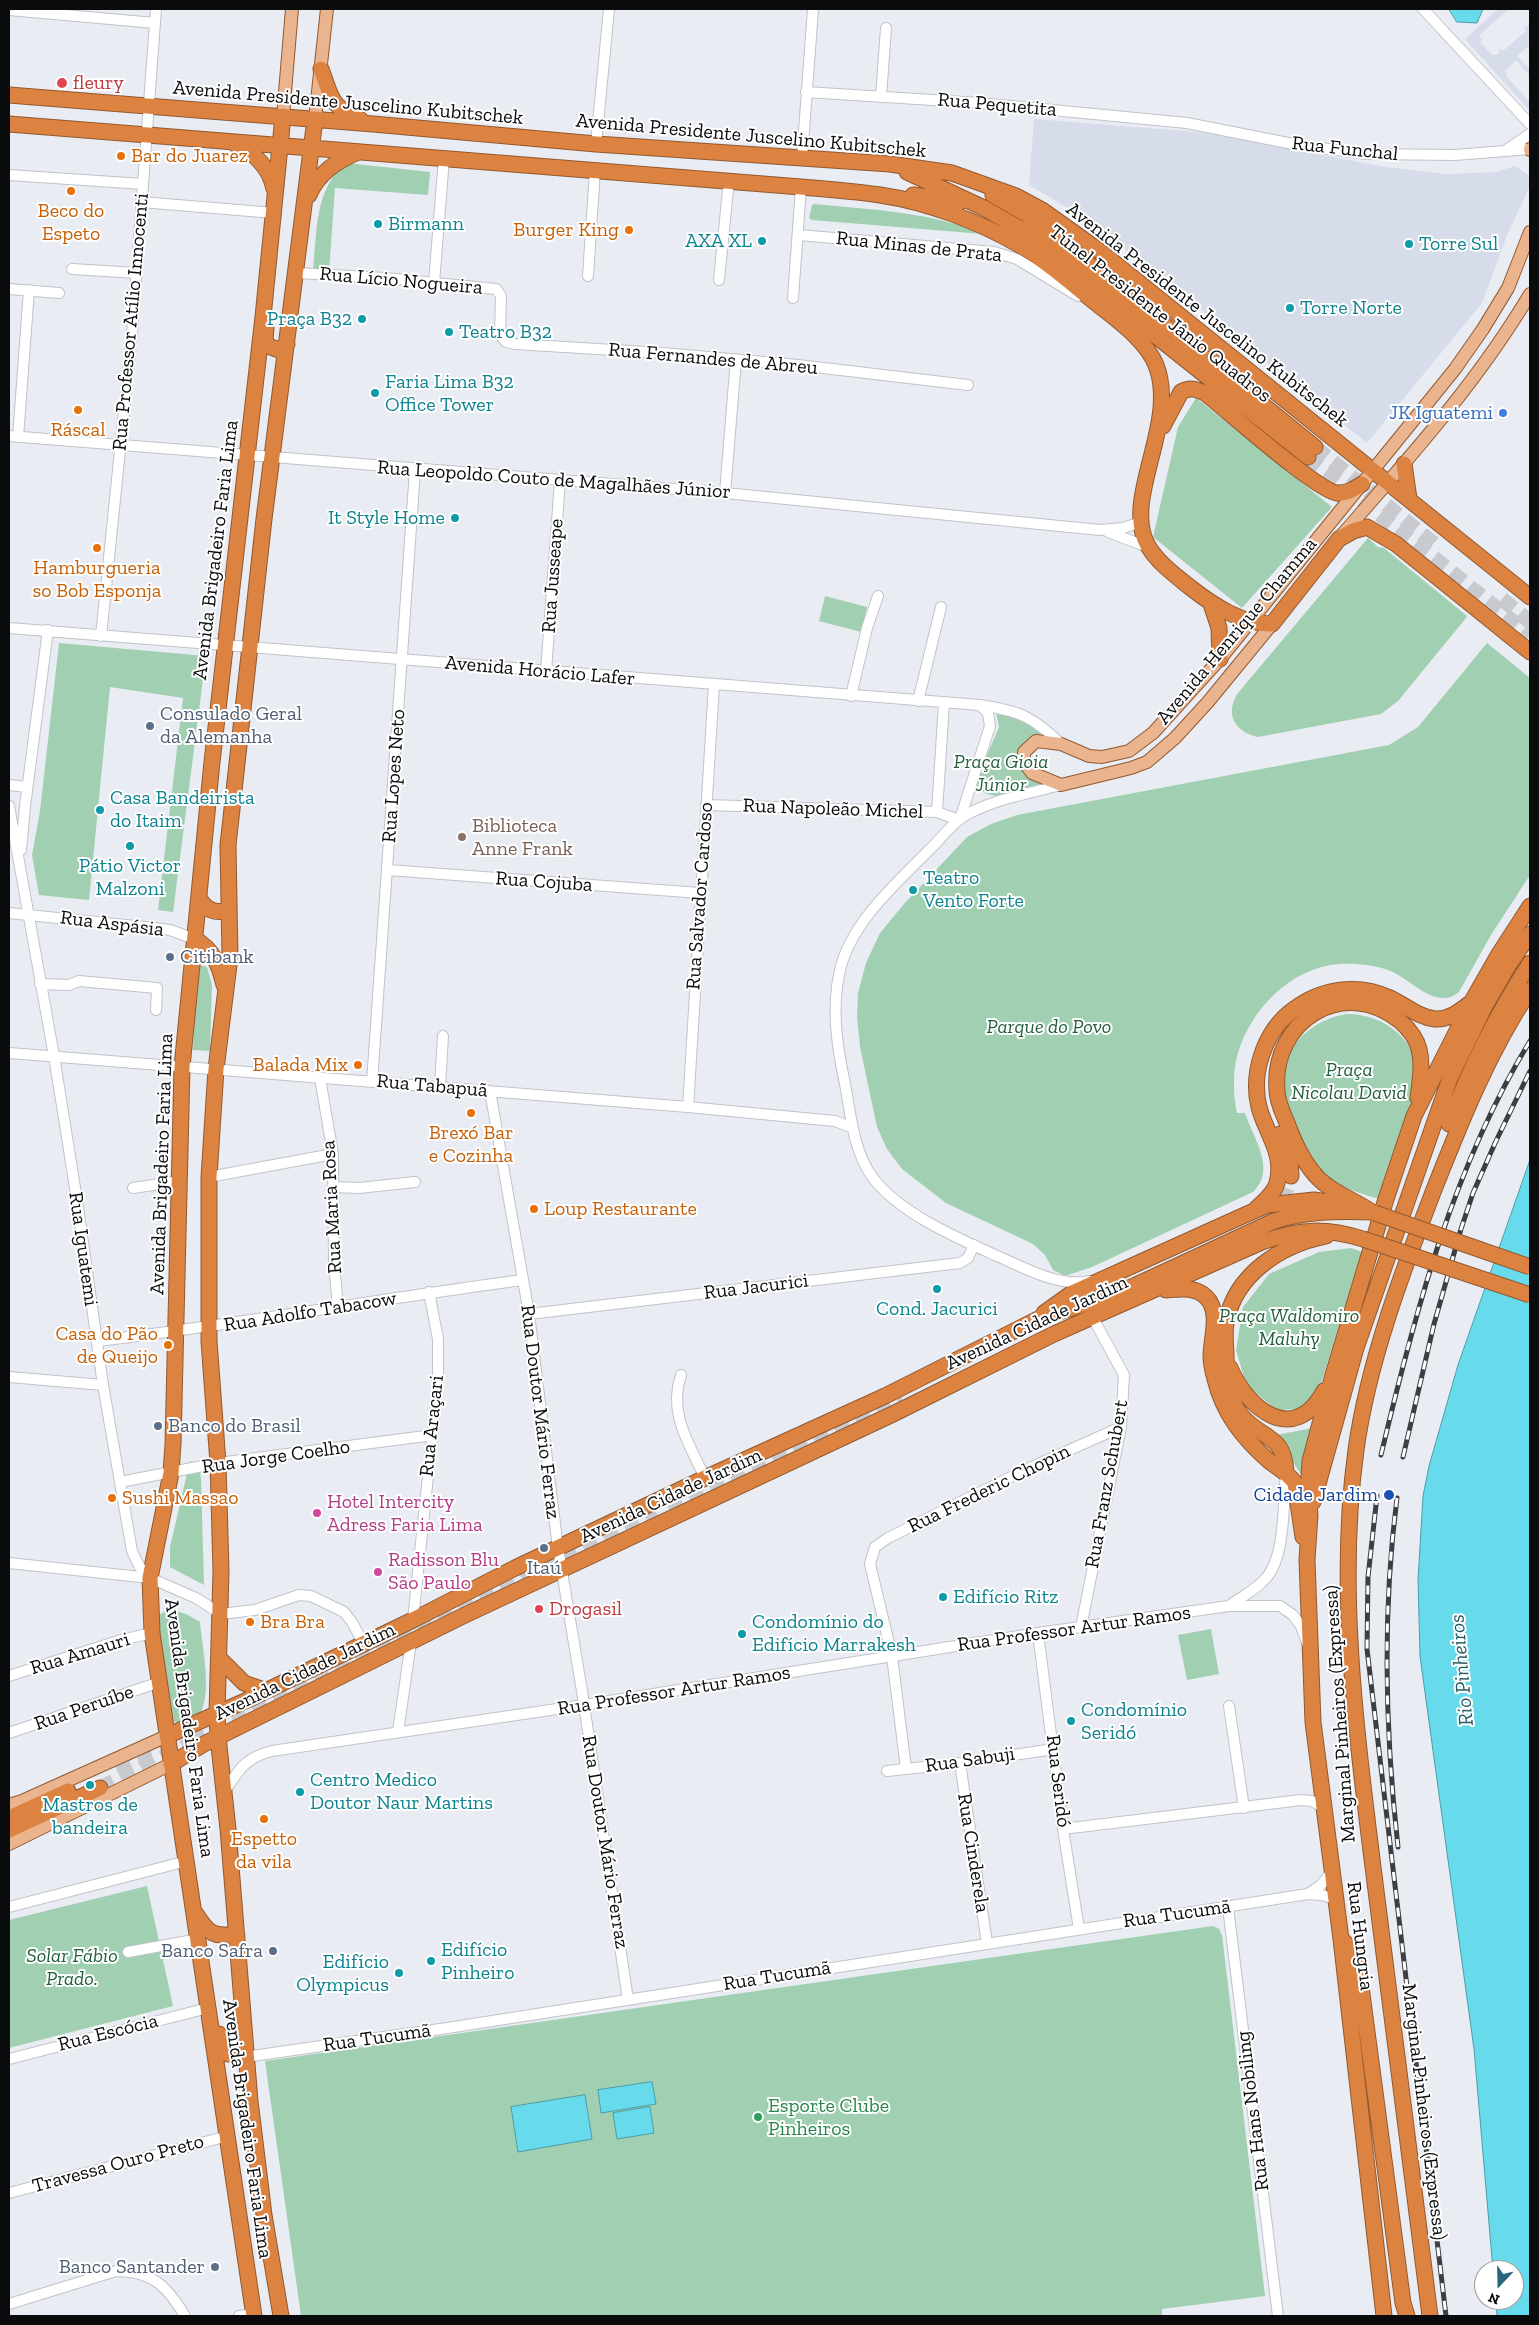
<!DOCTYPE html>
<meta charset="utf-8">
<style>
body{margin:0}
#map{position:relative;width:1539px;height:2325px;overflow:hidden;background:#e9ecf3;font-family:"Zilla Slab",serif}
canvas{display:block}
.frame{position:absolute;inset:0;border:10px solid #0a0b0d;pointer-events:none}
.north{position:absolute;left:1474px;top:2260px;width:50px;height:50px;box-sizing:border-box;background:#fff;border:1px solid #9d9d9e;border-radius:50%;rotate:201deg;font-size:14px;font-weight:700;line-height:20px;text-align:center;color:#0a0b0d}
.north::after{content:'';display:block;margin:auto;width:18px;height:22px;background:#29667d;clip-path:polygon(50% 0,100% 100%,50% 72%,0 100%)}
</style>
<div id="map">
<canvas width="1539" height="2325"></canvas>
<div class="frame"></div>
<div class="north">N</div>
</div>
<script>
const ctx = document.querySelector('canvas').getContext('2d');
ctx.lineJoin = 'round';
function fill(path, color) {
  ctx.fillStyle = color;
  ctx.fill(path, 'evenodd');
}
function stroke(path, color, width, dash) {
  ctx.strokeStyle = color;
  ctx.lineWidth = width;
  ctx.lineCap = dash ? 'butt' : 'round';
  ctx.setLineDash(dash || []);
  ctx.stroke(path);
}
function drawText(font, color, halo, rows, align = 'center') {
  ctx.font = font + ' "Zilla Slab",serif';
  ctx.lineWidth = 4;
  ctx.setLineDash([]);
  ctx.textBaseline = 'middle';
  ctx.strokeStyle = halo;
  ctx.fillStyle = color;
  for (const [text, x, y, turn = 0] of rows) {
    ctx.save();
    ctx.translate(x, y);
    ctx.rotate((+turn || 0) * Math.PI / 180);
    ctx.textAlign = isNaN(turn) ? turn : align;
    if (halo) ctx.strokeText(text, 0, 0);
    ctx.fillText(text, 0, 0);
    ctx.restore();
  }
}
const built = new Path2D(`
 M1498 9H1509L1485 30 1479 36 1482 40 1480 42 1492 55H1496L1500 52 1498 50 1500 49 1503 51 1526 31 1523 27 1530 25V45L1517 56 1530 70V76L1516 60 1505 71 1507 74 1506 76 1530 102V111L1465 39Z
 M1034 119 1211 133 1379 166 1445 174 1496 172 1515 166 1530 176V186L1508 233 1482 303 1367 443 1090 221 1029 185Z`);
const green = new Path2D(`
 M347 163 430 172 428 195 335 188 329 272 313 271C317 234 314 186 347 163Z
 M814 204C872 210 928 211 983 234L812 220 809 218 812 205Z
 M1196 398 1332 507 1242 608 1153 537 1178 427Z
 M1368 538 1378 547 1384 548 1467 616 1466 618 1398 701 1381 714 1258 737C1235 732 1224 714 1238 693Z
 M825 596 867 607 861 632 819 621Z
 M59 643 206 656 173 912 158 910 183 698 110 687 89 900 39 895 32 855 40 811Z
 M1487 643 1530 678V875L1491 935 1459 992C1435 1012 1410 977 1388 970 1374 965 1354 963 1339 964 1287 968 1243 1017 1235 1067 1233 1083 1234 1098 1237 1113H1245C1253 1138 1277 1169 1253 1192L1092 1267 1065 1276 1053 1270 1045 1255 1033 1244 946 1203 902 1169 887 1149 877 1127 860 1047 857 1016 858 993 866 963 880 933 904 904 967 837 991 824 1017 815 1389 745 1418 727Z
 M996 712C1016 715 1028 723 1043 735 1024 740 1015 745 1020 767L1045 786C1024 791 988 807 975 783L999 727Z
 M197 964 207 967 212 985 210 1051 193 1050Z
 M1347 1014C1385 1014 1420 1041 1418 1082 1417 1093 1411 1105 1408 1115 1399 1143 1391 1172 1382 1200 1364 1194 1344 1190 1330 1178 1318 1168 1311 1154 1303 1141 1296 1127 1289 1113 1285 1099 1274 1056 1306 1020 1347 1014Z
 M1351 1248 1362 1252 1319 1390 1301 1409 1276 1410 1246 1384 1236 1350 1243 1307 1269 1274 1319 1252Z
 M1313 1428 1305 1481 1276 1435Z
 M190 1461 199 1465 201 1479 204 1585 170 1567V1547Z
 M168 1609 186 1614 200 1622C202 1648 213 1693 199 1716L177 1723 174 1721 156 1617Z
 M1211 1629 1219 1674 1187 1680 1178 1635Z
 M147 1886 173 2006 9 2048V1920Z
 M1213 1926 1219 1929 1222 1935 1265 2296 1162 2309V2316H301L265 2061Z`);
const water = new Path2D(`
 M1449 9H1483L1477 23 1457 22Z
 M1530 1160V2316H1497L1496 2300H1514V2270H1493L1474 2049 1420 1656 1418 1580 1423 1496 1429 1466 1458 1365Z
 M652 2082 656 2104 601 2113 598 2090Z
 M585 2095 592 2139 518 2152 511 2107Z
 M650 2107 654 2133 617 2139 613 2113Z`);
const highwayTunnel = new Path2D(`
 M1315 447 1438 547
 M1308 457 1530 635
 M1502 599 1530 622
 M1262 1216C1278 1206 1286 1195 1291 1176
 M670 1511 902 1398
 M189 1736 656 1512
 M115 1764 155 1753
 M100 1788 204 1737`);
const minor = new Path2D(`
 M1423 9 1530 124
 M9 10 155 23
 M806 92 980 103 1187 123 1298 145 1367 154 1455 155 1530 149
 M881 97 886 28
 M596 144 609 9
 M1508 149 1530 134
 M802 158 813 9
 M9 175 143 184
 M141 202 274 213
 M799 235 994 252 1017 259 1078 296
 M72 269 137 273
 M297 273 386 278 496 289 501 296 500 335 506 342 515 344 663 353 798 365 968 385
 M588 276 595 170
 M719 280 729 180
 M434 283 444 158
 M9 289 59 293
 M793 298 801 187
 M9 436 725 493 1100 530 1123 528 1141 522
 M18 437 29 290
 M725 493 736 359
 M1108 532 1148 547
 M9 628 980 705C1019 711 1032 716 1061 744
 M101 636 132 333 156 9
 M546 671 560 481
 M851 696 867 628 878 596
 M918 701 941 607
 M9 785 27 787
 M1061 785C1031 793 984 801 960 819 949 827 940 840 930 849 897 883 851 922 840 970 831 1008 837 1046 845 1084 851 1115 853 1151 873 1178 900 1213 955 1237 995 1255 1021 1266 1059 1288 1089 1281
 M706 805 937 812 959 820
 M9 806 54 1056 77 1200 103 1385 132 1551 139 1566 150 1578
 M937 812 944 703
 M960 819 990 726 988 713 980 705
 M21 850 25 806 48 630
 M388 870 700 893
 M9 913 155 928 170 930 195 939
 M40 984 69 985 79 981 157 988 156 1010
 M9 1053 688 1107 835 1121 853 1128
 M320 1078 333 1154 334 1262 338 1308
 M372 1082 415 470
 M440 1087 443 1036
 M490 1091 529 1314 558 1548 582 1691 628 2000
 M688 1107 714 685
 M209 1177 333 1154
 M335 1187 359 1188 415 1182
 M133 1188 180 1181
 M529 1314 960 1263 968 1258 974 1245
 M97 1341C239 1324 380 1299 522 1280
 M681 1375C668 1414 689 1443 705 1478
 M9 1377 103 1385
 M120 1482 218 1463 433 1435
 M9 1563 150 1578 196 1598 221 1614 255 1610 299 1595 311 1596 344 1612 352 1622 363 1643
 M1229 1606C1241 1597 1256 1590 1266 1578 1286 1556 1283 1501 1286 1472
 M413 1620 438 1380V1339L429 1292
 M1081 1627 1121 1427 1124 1375 1093 1318
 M1038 1633 1063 1829 1079 1929
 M9 1676 121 1640 152 1633
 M1229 1706 1244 1808
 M398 1732 411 1642
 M9 1733 160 1682
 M960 1763 987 1943
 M906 1769 892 1656 870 1564 875 1547 888 1538 1027 1469 1121 1427
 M887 1771 960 1763 1054 1749
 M224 1792C240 1769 244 1758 272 1751L584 1705 1038 1633 1229 1606H1280L1293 1615 1301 1626 1307 1643
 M1063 1829 1301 1800 1312 1801 1323 1807
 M1308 1894 1321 1885 1331 1873
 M9 1907 187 1861
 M1228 1907 1278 2316
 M128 1952 199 1939
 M245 2057 447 2028 1308 1894 1322 1895 1335 1899
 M9 2059 208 2008
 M9 2193 228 2136
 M9 2304 116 2271C152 2271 167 2286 185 2316
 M239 2316 254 2314`);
const major = new Path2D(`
 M283 116 292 9
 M315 119 327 9
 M1530 149V150
 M1341 536C1409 458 1477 383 1530 294
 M1272 624 1208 702 1175 738 1147 762 1131 768 1061 785 1032 773 1024 762V752L1036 741 1061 744 1089 756 1102 757 1129 751 1153 733 1220 659 1455 369 1483 329 1508 288 1530 232
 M9 1805 22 1801 167 1736
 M9 1844 171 1764`);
const highway = new Path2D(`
 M321 69C332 98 330 107 360 119
 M9 95 373 124 596 144 890 164 952 173 1016 196 1042 210 1101 252 1530 597
 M9 124 801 187C827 189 854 191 880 195 928 202 980 222 1021 246 1048 262 1072 284 1096 303 1117 320 1146 340 1156 365 1179 424 1121 499 1148 546 1158 563 1176 576 1191 588 1214 606 1242 624 1272 624L1339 539 1353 531 1367 527 1396 544 1530 652
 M235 144C254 152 270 168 274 189
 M907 172 984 208 1024 231 1308 457
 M309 195C318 173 337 161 358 152
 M913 195 960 202
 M993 195 1026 214 1049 232 1315 447
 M266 328 265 340 268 346 279 350 287 344
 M1163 426 1181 392C1190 387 1196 389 1205 393 1228 411 1316 490 1337 493 1346 494 1354 489 1362 484
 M1404 464 1409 499
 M1211 604 1219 628 1220 659
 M199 897C205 910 215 914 229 910
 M195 939C213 950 219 964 224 985
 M1449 1124C1470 1067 1497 1014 1530 963
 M1280 1134 1290 1157 1291 1176
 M1256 1209C1263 1202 1274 1194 1277 1183 1285 1154 1266 1134 1259 1107 1251 1075 1263 1036 1288 1014 1317 989 1356 982 1390 998 1405 1005 1418 1017 1435 1019 1448 1020 1459 1012 1469 1004
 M1370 1211C1354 1200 1333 1193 1319 1179 1304 1164 1294 1142 1287 1123 1283 1113 1277 1102 1277 1090 1271 1021 1344 975 1400 1021 1409 1029 1416 1037 1419 1049 1423 1065 1420 1082 1418 1098
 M1166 1290C1179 1289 1195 1286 1206 1297 1221 1311 1211 1339 1211 1356 1211 1364 1213 1372 1215 1379 1223 1413 1243 1438 1269 1461 1278 1468 1288 1473 1295 1483L1303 1537
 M1044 1313 1072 1293 1267 1205 1314 1200 1347 1205
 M1230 1368C1248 1410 1294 1446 1324 1391
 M1286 1472C1284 1433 1261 1440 1241 1415 1228 1399 1226 1377 1226 1357 1226 1346 1224 1335 1226 1323 1235 1274 1281 1245 1326 1236
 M1313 1502 1356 1348 1450 1078 1485 1006 1508 966 1530 934
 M220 1659 244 1683 264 1690
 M167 1736 245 1701 413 1620 515 1568 705 1478 885 1396 1040 1318 1110 1296 1136 1285 1274 1221C1306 1211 1338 1211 1372 1212
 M171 1764 202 1745 463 1616 893 1414 1054 1334 1262 1242C1300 1229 1324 1227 1363 1239
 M9 1818 68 1791
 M9 1830 100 1788
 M196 1914C209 1935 213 1936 237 1935
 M1341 1939 1355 1952 1358 1964 1403 2303 1407 2316
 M219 2034 228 2054 245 2057
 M254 2316 152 1633 150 1578 171 1473 173 1444 182 1067 212 762 263 317 283 116
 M281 2316 264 2215 250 2101 228 1829 218 1737 217 1713 221 1571 218 1463 209 1341V1177L216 1069 230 957 228 845 264 519 315 119
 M1384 2316 1341 1939 1313 1722 1307 1560 1310 1515 1308 1493 1310 1461 1333 1375 1386 1199 1414 1116 1471 1003 1499 954 1530 906
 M1430 2316C1412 2166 1391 2017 1373 1867 1356 1730 1337 1587 1356 1450 1368 1362 1403 1270 1435 1187 1462 1119 1489 1051 1530 990`);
const rail = new Path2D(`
 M1381 1455C1415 1312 1453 1167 1530 1041
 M1403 1457 1434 1324 1461 1229 1473 1193 1496 1141 1530 1071
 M1377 1496 1368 1577 1367 1649 1446 2316
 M1397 1498C1382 1614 1385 1731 1398 1847`);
const highwayBridge = new Path2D(`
 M1375 1213 1530 1267
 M1363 1239 1530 1295`);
const markers = [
 [62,83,6,"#e0444e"],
 [121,156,5,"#e8710a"],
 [71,191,5,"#e8710a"],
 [378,224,5,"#0f9aa8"],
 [629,230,5,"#e8710a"],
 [762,241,5,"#0f9aa8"],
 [1409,244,5,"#0f9aa8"],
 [1290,308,5,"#0f9aa8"],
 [362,319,5,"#0f9aa8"],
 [449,332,5,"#0f9aa8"],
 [375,393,5,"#0f9aa8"],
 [78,410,5,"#e8710a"],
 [1503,413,5,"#3f7fe0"],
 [455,518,5,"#0f9aa8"],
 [97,548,5,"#e8710a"],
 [150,726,5,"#5c6f8a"],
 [100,810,5,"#0f9aa8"],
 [462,837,5,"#8d6e63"],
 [130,846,5,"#0f9aa8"],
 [913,890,5,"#0f9aa8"],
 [170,957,5,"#5c6f8a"],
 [358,1065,5,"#e8710a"],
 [471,1113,5,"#e8710a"],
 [534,1209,5,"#e8710a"],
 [937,1289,5,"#0f9aa8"],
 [168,1345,5,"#e8710a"],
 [158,1426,5,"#5c6f8a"],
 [1389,1495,6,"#1a4fb4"],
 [112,1498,5,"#e8710a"],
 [317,1513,5,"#d1479c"],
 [544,1548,5,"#5c6f8a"],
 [378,1572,5,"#d1479c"],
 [943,1597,5,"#0f9aa8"],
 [539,1609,5,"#e0444e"],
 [250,1622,5,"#e8710a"],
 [742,1634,5,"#0f9aa8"],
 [1071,1721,5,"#0f9aa8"],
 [90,1785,5,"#0f9aa8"],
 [300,1792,5,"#0f9aa8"],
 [264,1819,5,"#e8710a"],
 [273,1951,5,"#5c6f8a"],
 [431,1961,5,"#0f9aa8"],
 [399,1973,5,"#0f9aa8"],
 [758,2117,5,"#2e9e5b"],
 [215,2267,5,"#5c6f8a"]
];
const healthNames = [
 ["fleury",73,83],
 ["Drogasil",549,1609]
];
const streetNames = [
 ["Avenida Presidente Juscelino Kubitschek",348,103,5],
 ["Rua Pequetita",997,105,5],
 ["Avenida Presidente Juscelino Kubitschek",751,136,5],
 ["Rua Funchal",1345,149,6],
 ["Rua Minas de Prata",919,247,6],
 ["Rua Lício Nogueira",401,281,5],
 ["Túnel Presidente Jânio Quadros",1160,314,38],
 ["Avenida Presidente Juscelino Kubitschek",1207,315,38],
 ["Rua Professor Atílio Innocenti",131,322,-85],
 ["Rua Fernandes de Abreu",713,359,5],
 ["Rua Leopoldo Couto de Magalhães Júnior",554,480,4],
 ["Avenida Brigadeiro Faria Lima",216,550,-83],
 ["Rua Jusseape",553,576,-86],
 ["Avenida Henrique Chamma",1237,631,-50],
 ["Avenida Horácio Lafer",540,671,5],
 ["Rua Lopes Neto",394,776,-86],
 ["Rua Napoleão Michel",833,809,2],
 ["Rua Cojuba",544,882,4],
 ["Rua Salvador Cardoso",700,896,-86],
 ["Rua Aspásia",112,924,7],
 ["Rua Tabapuã",432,1086,5],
 ["Avenida Brigadeiro Faria Lima",162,1164,-88],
 ["Rua Maria Rosa",332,1207,-93],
 ["Rua Iguatemi",83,1249,82],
 ["Rua Jacurici",756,1287,-7],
 ["Rua Adolfo Tabacow",310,1312,-9],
 ["Avenida Cidade Jardim",1037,1323,-25],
 ["Rua Doutor Mário Ferraz",540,1412,83],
 ["Rua Araçari",432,1426,-84],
 ["Rua Jorge Coelho",276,1457,-8],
 ["Rua Franz Schubert",1107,1484,-80],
 ["Rua Frederic Chopin",989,1489,-26],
 ["Avenida Cidade Jardim",671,1496,-25],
 ["Rua Professor Artur Ramos",1074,1629,-8],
 ["Rua Amauri",80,1654,-17],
 ["Avenida Cidade Jardim",305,1672,-26],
 ["Rua Professor Artur Ramos",674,1691,-9],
 ["Rua Peruíbe",84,1708,-19],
 ["Marginal Pinheiros (Expressa)",1340,1714,-94],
 ["Avenida Brigadeiro Faria Lima",189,1728,82],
 ["Rua Sabuji",970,1760,-8],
 ["Rua Seridó",1058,1781,83],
 ["Rua Doutor Mário Ferraz",605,1842,81],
 ["Rua Cinderela",973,1853,81],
 ["Rua Tucumã",1177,1914,-8],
 ["Rua Hungria",1360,1936,83],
 ["Rua Tucumã",777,1976,-9],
 ["Rua Escócia",108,2033,-14],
 ["Rua Tucumã",377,2038,-8],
 ["Rua Hans Nobiling",1253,2111,-97],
 ["Marginal Pinheiros (Expressa)",1424,2112,83],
 ["Avenida Brigadeiro Faria Lima",247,2129,82],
 ["Travessa Ouro Preto",118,2164,-15]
];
const foodNames = [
 ["Bar do Juarez",131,156,"left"],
 ["Beco do",71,211],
 ["Espeto",71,234],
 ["Burger King",619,230,"right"],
 ["Ráscal",78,430],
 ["Hamburgueria",97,568],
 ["so Bob Esponja",97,591],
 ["Balada Mix",348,1065,"right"],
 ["Brexó Bar",471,1133],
 ["e Cozinha",471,1156],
 ["Loup Restaurante",544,1209,"left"],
 ["Casa do Pão",158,1334,"right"],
 ["de Queijo",158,1357,"right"],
 ["Sushi Massao",122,1498,"left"],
 ["Bra Bra",260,1622,"left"],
 ["Espetto",264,1839],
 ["da vila",264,1862]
];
const cultureNames = [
 ["Birmann",388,224],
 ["AXA XL",752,241,"right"],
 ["Torre Sul",1419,244],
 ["Torre Norte",1300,308],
 ["Praça B32",352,319,"right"],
 ["Teatro B32",459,332],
 ["Faria Lima B32",385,382],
 ["Office Tower",385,405],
 ["It Style Home",445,518,"right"],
 ["Casa Bandeirista",110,798],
 ["do Itaim",110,821],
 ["Pátio Victor",130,866,"center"],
 ["Malzoni",130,889,"center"],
 ["Teatro",923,878],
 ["Vento Forte",923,901],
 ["Cond. Jacurici",937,1309,"center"],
 ["Edifício Ritz",953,1597],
 ["Condomínio do",752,1622],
 ["Edifício Marrakesh",752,1645],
 ["Condomínio",1081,1710],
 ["Seridó",1081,1733],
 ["Centro Medico",310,1780],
 ["Doutor Naur Martins",310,1803],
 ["Mastros de",90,1805,"center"],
 ["bandeira",90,1828,"center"],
 ["Edifício",441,1950],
 ["Pinheiro",441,1973],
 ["Edifício",389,1962,"right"],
 ["Olympicus",389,1985,"right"]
];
const shopNames = [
 ["JK Iguatemi",1493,413]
];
const serviceNames = [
 ["Consulado Geral",160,714],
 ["da Alemanha",160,737],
 ["Citibank",180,957],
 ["Banco do Brasil",168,1426],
 ["Itaú",544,1568,"center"],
 ["Banco Safra",263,1951,"right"],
 ["Banco Santander",205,2267,"right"]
];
const parkNames = [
 ["Praça Gioia",1001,762],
 ["Júnior",1001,785],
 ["Parque do Povo",1049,1027],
 ["Praça",1349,1070],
 ["Nicolau David",1349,1093],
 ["Praça Waldomiro",1289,1316],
 ["Maluhy",1289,1339],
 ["Solar Fábio",72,1956],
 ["Prado.",72,1979]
];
const educationNames = [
 ["Biblioteca",472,826],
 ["Anne Frank",472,849]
];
const transitNames = [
 ["Cidade Jardim",1378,1495]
];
const hotelNames = [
 ["Hotel Intercity",327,1502],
 ["Adress Faria Lima",327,1525],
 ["Radisson Blu",388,1560],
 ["São Paulo",388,1583]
];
const leisureNames = [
 ["Esporte Clube",768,2106],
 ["Pinheiros",768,2129]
];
const waterNames = [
 ["Rio Pinheiros",1462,1670,-95]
];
fill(built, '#d6dce9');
fill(green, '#a0d0b1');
fill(water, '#67dbec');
stroke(water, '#4b9da9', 1);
stroke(highwayTunnel, '#c8cad0', 15, [15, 8]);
stroke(minor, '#c0c3c9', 12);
stroke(major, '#92592f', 14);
stroke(highway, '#92592f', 17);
stroke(minor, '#fff', 10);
stroke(major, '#eab58e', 12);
stroke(highway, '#dc8342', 15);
stroke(rail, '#3c3e41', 5);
stroke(rail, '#fff', 3, [9]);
stroke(highwayBridge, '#92592f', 17, []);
stroke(highwayBridge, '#dc8342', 15);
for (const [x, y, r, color] of markers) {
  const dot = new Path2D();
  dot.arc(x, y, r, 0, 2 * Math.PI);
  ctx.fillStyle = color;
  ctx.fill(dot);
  stroke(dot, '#fff', 2);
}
drawText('20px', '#be3a42', '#fff', healthNames, 'left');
drawText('20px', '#0a0b0d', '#fff', streetNames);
drawText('20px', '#c56008', '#fff', foodNames);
drawText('20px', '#0d838f', '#fff', cultureNames, 'left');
drawText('20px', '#366cbe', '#fff', shopNames, 'right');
drawText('20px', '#4e5e75', '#fff', serviceNames, 'left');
drawText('italic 20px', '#245e3e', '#fff', parkNames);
drawText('20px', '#785e54', '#fff', educationNames, 'left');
drawText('20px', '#164399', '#fff', transitNames, 'right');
drawText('20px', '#b23c85', '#fff', hotelNames, 'left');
drawText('20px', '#27864d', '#fff', leisureNames, 'left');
drawText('italic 21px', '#295c63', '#fff', waterNames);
</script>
